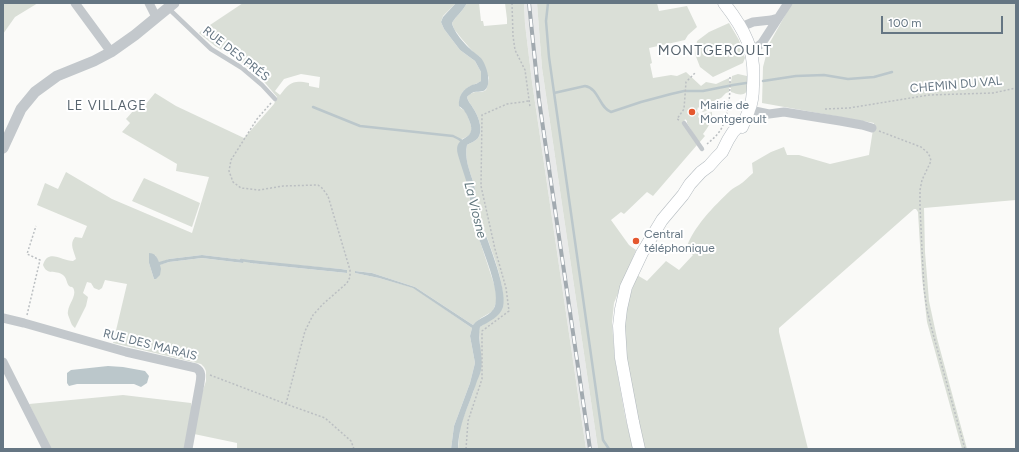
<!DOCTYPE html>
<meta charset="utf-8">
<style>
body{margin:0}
#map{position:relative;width:1019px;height:452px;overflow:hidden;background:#fafaf8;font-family:Figtree,sans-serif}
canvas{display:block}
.frame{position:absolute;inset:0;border:4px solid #657683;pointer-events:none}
.scale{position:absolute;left:881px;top:16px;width:122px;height:18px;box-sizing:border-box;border:2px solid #657683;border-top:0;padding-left:5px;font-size:12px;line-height:14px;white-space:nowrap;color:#657683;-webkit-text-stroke:3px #fff;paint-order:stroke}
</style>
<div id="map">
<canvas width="1019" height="452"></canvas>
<div class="frame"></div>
<div class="scale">100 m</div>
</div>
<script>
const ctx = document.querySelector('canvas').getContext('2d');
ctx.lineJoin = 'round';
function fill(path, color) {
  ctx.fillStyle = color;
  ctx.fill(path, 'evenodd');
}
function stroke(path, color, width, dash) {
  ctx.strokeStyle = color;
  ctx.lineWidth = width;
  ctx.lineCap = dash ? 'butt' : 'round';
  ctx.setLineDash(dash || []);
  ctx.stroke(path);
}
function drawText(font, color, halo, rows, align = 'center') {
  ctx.font = font + ' Figtree,sans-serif';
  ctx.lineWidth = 4;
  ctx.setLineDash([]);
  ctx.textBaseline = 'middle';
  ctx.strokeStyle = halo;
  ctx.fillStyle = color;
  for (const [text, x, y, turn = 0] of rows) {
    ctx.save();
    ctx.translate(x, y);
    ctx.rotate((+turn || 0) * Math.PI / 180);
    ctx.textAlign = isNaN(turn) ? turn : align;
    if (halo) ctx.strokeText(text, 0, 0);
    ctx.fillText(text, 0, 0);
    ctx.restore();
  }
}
const built = new Path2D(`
 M524 3H537L542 68 598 449H586L532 82 525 24Z`);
const green = new Path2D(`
 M3 3H38L15 17 3 34Z
 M243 3H456L443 16 441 22 444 29 460 50 475 61 481 72V81C474 86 465 86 461 95 459 99 458 103 460 107 462 110 462 108 465 111 467 113 468 117 469 120 473 130 473 135 462 139L468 188 473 220 495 287 497 300 493 311 481 318 473 325 415 287 372 273 356 271 355 273 379 278 414 288 472 328 470 336 475 363 470 383 454 426 451 449H237V443L194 434 199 402 206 381V371L204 367 201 364 113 343 127 284 105 280 102 288 99 290 94 288 91 283 87 282 83 293 88 297 86 306 75 328C72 326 71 323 70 320 69 317 67 314 68 311 69 304 76 296 74 290 73 286 72 288 69 286 66 282 67 278 63 275 55 269 47 276 43 265 48 248 62 261 73 261L76 259C74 251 69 244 75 237L82 238 87 226 37 205 45 183 58 189 66 172 112 199 192 233 209 177 176 171 177 164 122 132 130 123 126 119 141 102 145 105 155 93 176 106 244 138 274 104 277 97 260 77 239 60 215 46 199 33 201 31ZM301 74 320 77 319 88 309 86V83C293 80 290 82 280 95L275 91 284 79ZM155 255 159 263 169 259 202 255 243 260V263L202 258 169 262 159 265 154 279 149 263ZM250 261 341 269 347 270V273L250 263Z
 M467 3H479L481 21H483L484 26 507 24V19L505 3H524L525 24 532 82 586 449H458L460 428 463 418 474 390 480 345 479 332 480 327C488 321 499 316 503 306 503 305 503 301 503 300 503 273 487 241 479 214 477 205 476 194 474 184 470 172 464 159 467 145 470 143 476 141 478 138 484 130 478 115 473 108 471 104 468 102 467 97L470 94 475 92H482L486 90 488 84 489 78 480 57 474 53 461 38 454 29 452 23C456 16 463 11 467 3Z
 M537 3H657L659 11 687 6 697 27 688 35 685 40 649 48 652 63 650 64 653 78 671 75 677 76 686 72 701 86 706 82 716 84 729 78V83L731 82 732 76 738 74 747 76V91C743 97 737 94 731 92V88H729V92L726 93 721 98 709 103 712 109 703 112 698 107 697 111 699 114 698 117 701 120 703 118 704 114 712 112C713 121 708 127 703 134L705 136 699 143 687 123V121L685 119 684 122 697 145 653 196 647 192 624 214 621 212 611 220 629 245 636 250 614 303 612 323 615 360 625 416 633 449H598L542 68Z
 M792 3H1016V200L924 208 925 252 929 301 937 338 967 449H962L927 322 922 278 918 212 916 209H914L779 328V332L808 449H644L626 355 624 332 625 310 637 275 647 281 666 261 679 270 693 255 686 249C693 227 714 206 731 190 733 188 736 187 739 185 744 182 748 177 753 173L752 163 771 152 784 147 787 155H799L830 164 869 155 874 123 762 103 763 67 769 44Z
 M729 23 739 40 745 58 743 63 713 77 700 67 695 54 697 41 709 32Z
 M144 178 200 203 192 227 132 201Z
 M123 395 191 403 192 408 186 449H51L29 404Z`);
const water = new Path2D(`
 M456 3H467C463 11 456 16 452 23 454 33 467 47 475 53 476 54 478 55 480 57 486 63 492 82 486 89 483 93 478 91 474 92 471 93 469 95 467 97 468 102 471 104 473 108 478 115 484 130 478 138 476 141 470 143 467 145 464 158 470 172 474 184 476 194 477 205 479 215 485 236 508 287 503 307 500 317 488 322 480 327 477 341 484 356 481 370 480 375 477 380 476 384 468 408 459 423 458 449H451L454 426 470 383 475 363 470 336 472 328 413 288 379 278 355 273V271L372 273 415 287 473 325C479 317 492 316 495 306 501 288 478 241 473 220 471 210 470 198 468 187 465 176 461 166 458 155 452 133 479 143 469 120 468 118 467 114 465 112 464 109 461 108 459 106 458 96 463 89 472 85 476 84 478 83 481 81V72L475 61 460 50 444 29 441 22 443 17Z
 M149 253C155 253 157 257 159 262L169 259 202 255 244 260 243 263 202 258 169 262 160 265 161 269 160 275 156 279H154L149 263Z
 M250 260 341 269 347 270V273L250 263Z
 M108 366 123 367 145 371 149 376 147 383 141 387 134 384H77L69 386 67 383V373L71 370Z`);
const stream = new Path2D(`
 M548 3 546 21 549 57 603 440 609 449
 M763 81 796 76 824 75 848 79 874 77 892 72
 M554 93 585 86C599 88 599 108 611 112L641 102 671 94 684 91H703L733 85 746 83
 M313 107 360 126 453 136 459 139 463 142
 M241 260 254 262`);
const path = new Path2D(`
 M512 3 513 36 515 50 525 70 530 107
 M271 103 257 119 231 160 229 171 233 182 241 188 259 190 283 186 318 185 322 188 328 196 350 270V277L347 283 323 304 313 315 305 331 286 404
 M825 109 849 108 929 95 993 93 1016 88
 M679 120 677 119 684 109 686 82 695 73
 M879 131 921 147 928 153 930 157 931 161 922 180 920 190V206L922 250 924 288 927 310 932 330 965 449
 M707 144C713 139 720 133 723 125 730 109 730 92 730 75
 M27 315 40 260 27 254 36 226
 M210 375 286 404 325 418 351 441 354 449
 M466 449 468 421 482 379V331L509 311 506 288 495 249 481 186 482 115 507 104 529 101`);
const service = new Path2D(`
 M168 8 211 49 242 68 262 85 275 99
 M684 123 702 149`);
const minor = new Path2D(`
 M75 3 111 52
 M149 3 156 17
 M741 27 753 22 771 20 778 18
 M751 50 757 47 762 43 788 3
 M750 110 769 114 784 112 840 121 862 125 872 128
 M3 318 24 323 126 352 196 368C202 371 201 377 200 383L188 449
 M3 362 47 449`);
const tertiary = new Path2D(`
 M3 148 21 109 35 92 57 76 94 61 111 52 135 35 174 3`);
const secondary = new Path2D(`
 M724 3C745 30 756 50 753 86 753 94 752 103 749 110 747 116 744 122 742 127
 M639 449 633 422 621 358 619 326 621 309 626 287 642 253 662 220 683 195 690 184 701 172 709 166 717 157 722 152 728 140 733 132 744 121`);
const rail = new Path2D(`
 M529 3 539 100 590 449`);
const markers = [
 [692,112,4,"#e4572e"],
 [636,241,4,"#e4572e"]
];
const streetNames = [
 ["RUE DES PRÉS",236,54,38],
 ["CHEMIN DU VAL",956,85,-5],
 ["RUE DES MARAIS",150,345,14]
];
const poiNames = [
 ["Mairie de",700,105],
 ["Montgeroult",700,119],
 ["Central",644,234],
 ["téléphonique",644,248]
];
const neighbourhoodNames = [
 ["LE VILLAGE",107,106]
];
const waterNames = [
 ["La Viosne",475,210,76]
];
const quarterNames = [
 ["MONTGEROULT",715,51]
];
fill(built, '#e8e9e9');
fill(green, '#dadfd7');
fill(water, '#bbc7cb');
stroke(stream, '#bbc7cb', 2.5);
stroke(secondary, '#b3babf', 13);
stroke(path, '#bbbfc2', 1.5, [2, 2]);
stroke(service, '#c3c8cc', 4.5);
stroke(minor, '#c3c8cc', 9);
stroke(tertiary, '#c3c8cc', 11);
stroke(secondary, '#fff', 12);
stroke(rail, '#a2aab0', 4);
stroke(rail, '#fff', 2.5, [8]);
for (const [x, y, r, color] of markers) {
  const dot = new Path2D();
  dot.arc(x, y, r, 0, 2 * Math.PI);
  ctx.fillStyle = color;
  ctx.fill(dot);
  stroke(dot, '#fff', 1.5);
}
drawText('12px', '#657683', '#fff', streetNames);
drawText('12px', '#657683', '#fff', poiNames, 'left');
ctx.letterSpacing = '1px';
drawText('13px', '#57646e', '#fff', neighbourhoodNames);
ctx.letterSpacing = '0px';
drawText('italic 13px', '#60757c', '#fff', waterNames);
ctx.letterSpacing = '1px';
drawText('14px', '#57646e', '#fff', quarterNames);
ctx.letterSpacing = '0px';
</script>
